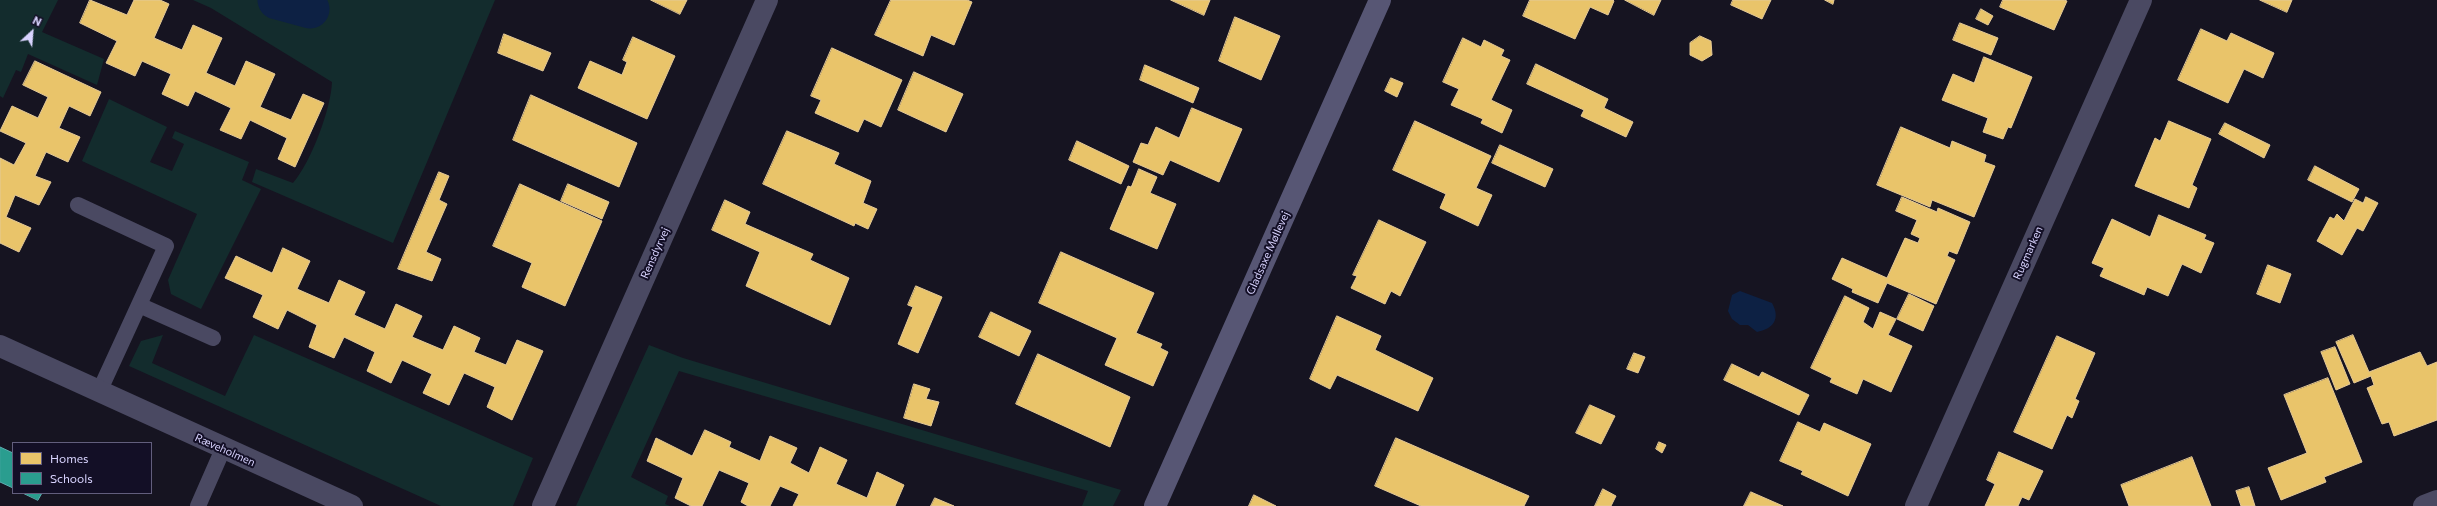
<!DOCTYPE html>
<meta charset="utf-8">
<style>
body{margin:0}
#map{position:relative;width:2437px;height:506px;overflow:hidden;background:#161421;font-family:Commissioner,sans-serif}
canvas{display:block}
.legend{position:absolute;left:12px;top:442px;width:140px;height:52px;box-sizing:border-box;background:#130f26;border:1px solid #625e7d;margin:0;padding:5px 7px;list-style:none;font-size:12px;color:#d9d4ff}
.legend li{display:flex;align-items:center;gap:8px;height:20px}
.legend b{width:20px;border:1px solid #625e7d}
.north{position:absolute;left:12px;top:12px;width:40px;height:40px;-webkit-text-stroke:3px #130f26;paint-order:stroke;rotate:26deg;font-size:11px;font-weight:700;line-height:16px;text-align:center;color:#d9d4ff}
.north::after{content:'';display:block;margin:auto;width:14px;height:18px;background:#d9d4ff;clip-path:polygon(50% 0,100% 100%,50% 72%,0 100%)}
</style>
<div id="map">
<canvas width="2437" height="506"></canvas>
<ul class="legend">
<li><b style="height:11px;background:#e9c46a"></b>Homes</li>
<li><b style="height:11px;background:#2a9d8f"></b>Schools</li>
</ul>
<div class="north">N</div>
</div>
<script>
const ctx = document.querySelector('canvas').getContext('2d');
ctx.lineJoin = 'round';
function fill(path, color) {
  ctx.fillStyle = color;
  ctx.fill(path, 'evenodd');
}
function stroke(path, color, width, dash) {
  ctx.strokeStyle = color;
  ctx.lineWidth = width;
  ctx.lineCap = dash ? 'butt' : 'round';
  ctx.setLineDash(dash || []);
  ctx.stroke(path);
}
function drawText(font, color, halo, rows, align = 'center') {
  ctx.font = font + ' Commissioner,sans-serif';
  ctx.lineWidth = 4;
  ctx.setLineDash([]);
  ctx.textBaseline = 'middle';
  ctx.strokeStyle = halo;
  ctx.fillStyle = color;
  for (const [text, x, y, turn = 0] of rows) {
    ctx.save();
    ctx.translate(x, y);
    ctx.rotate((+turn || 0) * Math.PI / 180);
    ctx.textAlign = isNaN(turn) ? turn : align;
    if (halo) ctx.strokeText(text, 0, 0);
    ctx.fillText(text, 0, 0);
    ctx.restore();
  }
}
const green = new Path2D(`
 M0 0H58L42 32 104 59 97 85 28 54 21 72 16 70 3 98 0 96Z
 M193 0H495L393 243 252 182 256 169 293 183C311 162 331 109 332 82L211 8Z
 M109 99 167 127 150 162 172 171 184 144 172 138 175 131 249 162 242 180 261 189 201 309 171 294 168 280 197 214 82 161Z
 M163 335 152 363 225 396 254 335 533 458 513 506H441L129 366 141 341Z
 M649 345 683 358 1121 490 1113 506H1082L1088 491 679 371 631 477 668 496 665 504 670 506H576Z`);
const water = new Path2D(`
 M1740 291 1772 303C1781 319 1773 329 1757 332L1748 325H1740L1732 319 1728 311 1732 295Z`);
const homes = new Path2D(`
 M90 0 127 15 134 0H160L169 4 154 38 182 50 193 25 222 38 206 73 235 86 246 61 275 74 260 107 291 120 303 94 324 103 295 167 278 159 287 138 250 120 241 139 220 130 231 108 195 91 188 106 162 94 171 74 142 61 135 76 106 63 117 41 80 23Z
 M651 0H687L680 14Z
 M891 0H967L972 2 954 45 931 35 923 56 875 35Z
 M1171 0H1210L1204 15Z
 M1530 0H1613L1614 1 1608 15 1590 7 1575 39 1523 16Z
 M1625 0H1661L1654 15Z
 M1733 0H1771L1762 19 1731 5Z
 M1825 0H1834L1833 4Z
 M2003 0H2064L2067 1 2054 30 2000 7Z
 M2260 0H2292L2287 12Z
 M1981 9 1993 16 1988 25 1976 19Z
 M1235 17 1280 36 1261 80 1219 61Z
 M1960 23 1998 38 1991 55 1953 40Z
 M2201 29 2227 41 2231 33 2274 53 2263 78 2244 69 2228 103 2178 80Z
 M504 34 551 53 543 71 498 53Z
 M1700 36 1711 41 1712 55 1702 61 1690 55V43Z
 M633 37 675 56 647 119 578 88 590 61 622 75 627 62 623 60Z
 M1463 38 1481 47 1484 40 1504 50 1501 56 1510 60 1491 100 1512 110 1502 133 1481 123 1483 119 1451 105 1459 89 1443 82Z
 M832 48 902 80 881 127 864 119 858 132 815 113 821 100 811 96Z
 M1984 57 2032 77 2011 128 2008 127 2003 139 1983 132 1988 118 1942 100 1953 74 1974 83Z
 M35 61 101 92 90 116 69 106 59 128 80 137 68 162 46 152 35 176 51 182 39 205 15 195 6 217 31 228 19 252 0 243V158L14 165 26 143 0 131 12 106 38 118 48 97 23 85Z
 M1536 64 1608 99 1604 108 1633 122 1626 137 1581 116 1584 110 1527 84Z
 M1145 65 1199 88 1193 103 1140 80Z
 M914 72 963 94 946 132 898 110Z
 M1391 78 1403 83 1397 97 1385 91Z
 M531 95 637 143 619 187 513 140Z
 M1192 108 1242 129 1219 182 1170 160 1163 175 1133 162 1141 143 1148 145 1156 127 1179 138Z
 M1415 121 1491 156 1476 188 1492 195 1478 226 1440 208 1446 194 1393 170Z
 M2169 121 2211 139 2192 185 2197 188 2189 208 2135 186 2155 138 2160 141Z
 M2225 123 2270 145 2264 158 2219 134Z
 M1901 127 1950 148 1952 141 1986 155 1984 162 1995 166 1974 217 1932 200 1930 207 1877 185Z
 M787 131 839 153 834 164 871 181 863 203 877 209 868 229 855 223 854 226 763 184Z
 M1077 141 1129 166 1121 184 1069 160Z
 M1500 145 1553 169 1545 187 1492 163Z
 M2315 166 2359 189 2352 202 2308 180Z
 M1139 169 1157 177 1150 193 1176 204 1157 249 1110 229 1128 186 1131 187Z
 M439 172 449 176 439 200 447 204 426 252 441 259 432 281 398 269Z
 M520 184 602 221 565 306 522 287 532 263 493 246Z
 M568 184 609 202 602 219 561 201Z
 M1902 197 1937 212 1938 208 1970 222 1957 254 1949 251 1947 256 1955 260 1936 304 1887 283 1878 303 1852 292 1853 289 1832 279 1842 258 1887 278 1905 238 1918 243 1920 238 1911 234 1917 220 1896 211Z
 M2366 197 2378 203 2363 231 2357 228 2342 255 2317 241 2330 217 2334 219 2337 214 2344 221 2355 199 2363 203Z
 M725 200 750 212 745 224 813 254 810 260 849 278 830 325 746 286 760 252 712 230Z
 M2159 215 2206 235 2204 239 2214 243 2201 273 2182 264 2168 296 2147 287 2144 295 2100 276 2104 268 2092 263 2112 219 2150 237Z
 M1379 220 1426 242 1400 296 1391 291 1385 304 1351 288 1357 276 1353 275Z
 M283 248 310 261 297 289 329 303 339 280 365 292 354 315 385 329 396 304 422 316 412 337 443 350 454 326 480 338 474 352 506 365 517 340 543 351 512 420 487 407 495 387 464 373 449 405 423 393 432 374 402 360 391 383 367 371 375 352 344 337 334 358 309 347 317 325 287 310 278 329 253 317 263 295 225 278 236 256 272 273Z
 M1061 252 1154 293 1136 333 1162 344 1160 348 1168 352 1153 386 1105 365 1117 338 1039 303Z
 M2268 265 2291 274 2280 303 2257 294Z
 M916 286 942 297 918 353 898 344 913 307 908 305Z
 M1909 294 1934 306 1923 331 1897 319Z
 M1845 296 1869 308 1863 322 1873 329 1880 312 1896 319 1888 335 1912 346 1891 392 1863 379 1857 394 1830 382 1832 378 1811 368Z
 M991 312 1031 331 1019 356 979 337Z
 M1337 316 1381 336 1375 350 1433 378 1418 411 1337 375 1330 389 1310 379Z
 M2353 335 2369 372 2420 352 2427 366 2437 362V420L2394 436 2389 422 2382 424 2367 388 2374 385 2371 376 2354 383 2336 342Z
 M2057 336 2095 353 2075 399 2079 401 2072 418 2067 415 2052 449 2014 432Z
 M2335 347 2350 384 2336 390 2321 352Z
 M1634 353 1645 357 1638 373 1627 369Z
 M1038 354 1130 397 1110 447 1016 404Z
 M1732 364 1759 377 1762 372 1809 395 1799 415 1724 380Z
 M2328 378 2362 462 2324 477 2326 482 2281 500 2268 468 2307 453 2284 395Z
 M914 384 930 389 926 399 939 402 931 426 904 418Z
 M1590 405 1615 416 1601 444 1576 433Z
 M1798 422 1820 432 1824 423 1871 444 1848 496 1801 474 1803 471 1780 461Z
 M705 430 731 442 729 447 760 461 770 436 797 448 790 463 809 473 820 447 847 460 836 484 867 498 877 472 904 485 895 506H793L799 494 780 486 770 506H748L741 502 749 483 719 470 702 506H691L675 498 683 478 647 461 656 438 692 456Z
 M1396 438 1529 496 1524 506H1421L1375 486Z
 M1659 442 1666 445 1662 453 1656 449Z
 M1999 452 2043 471 2029 500 2022 497 2018 506H1985L1995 484 1987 480Z
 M2192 457 2211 506H2129L2121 485Z
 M2249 487 2255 506H2241L2236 491Z
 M1603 489 1616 496 1611 506H1595Z
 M1751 492 1783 506H1744Z
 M1254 495 1276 506H1249Z
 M935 498 954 506H931Z`);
const schools = new Path2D(`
 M0 447 13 453V488L0 482Z
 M23 493H42L38 500Z`);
const canal = new Path2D(`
 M277 0 310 9`);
const lane = new Path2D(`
 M78 205 166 246 99 392
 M139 305 213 338
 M198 506 223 449`);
const street = new Path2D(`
 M0 346 352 506
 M543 506 767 0
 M1916 506 2141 0
 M2424 506 2437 501`);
const secondary = new Path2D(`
 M1155 506 1380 0`);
const streetNames = [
 ["Rensdyrvej",655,253,-66],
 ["Gladsaxe Møllevej",1268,253,-66],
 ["Rugmarken",2028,253,-66],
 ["Ræveholmen",225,450,24]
];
fill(green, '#132c2d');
fill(water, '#0d2144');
fill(homes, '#e9c46a');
stroke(homes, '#e4c997', 1);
fill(schools, '#2a9d8f');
stroke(schools, '#5eaeb1', 1);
stroke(canal, '#0d2144', 39);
stroke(lane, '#4a4962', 16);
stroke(street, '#4a4962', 22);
stroke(secondary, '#575674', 22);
drawText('11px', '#d9d4ff', '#130f26', streetNames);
</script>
